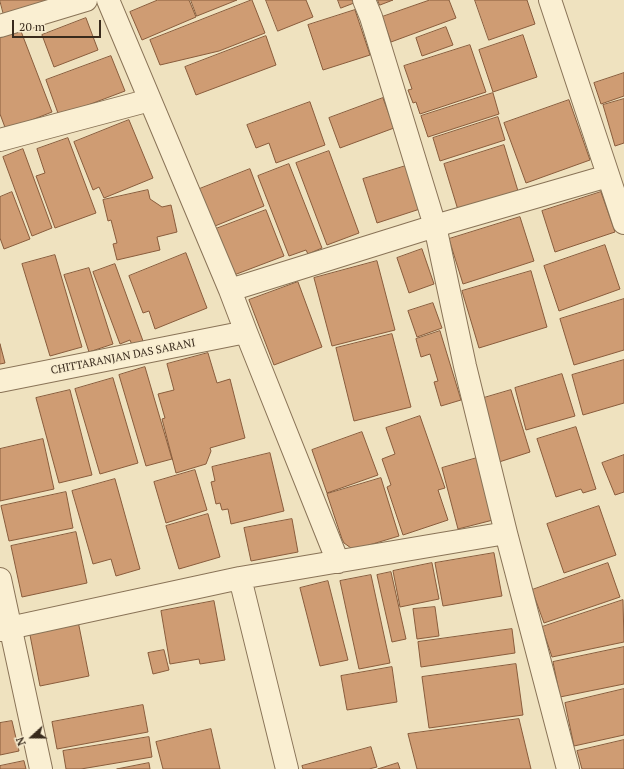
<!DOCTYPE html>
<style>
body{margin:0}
#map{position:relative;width:624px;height:769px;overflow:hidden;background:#efe2bf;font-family:"PT Serif",serif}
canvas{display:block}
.north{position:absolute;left:12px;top:717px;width:40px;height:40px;-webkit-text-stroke:3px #f7eccf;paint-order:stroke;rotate:249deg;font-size:11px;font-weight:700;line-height:16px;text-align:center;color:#382a1c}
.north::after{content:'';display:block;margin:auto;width:14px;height:18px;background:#382a1c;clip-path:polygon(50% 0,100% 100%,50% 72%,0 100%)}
.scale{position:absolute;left:12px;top:20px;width:89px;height:18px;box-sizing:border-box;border:2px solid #382a1c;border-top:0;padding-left:5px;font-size:12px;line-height:14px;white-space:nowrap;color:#382a1c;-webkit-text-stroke:3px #f7eccf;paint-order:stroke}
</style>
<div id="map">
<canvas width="624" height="769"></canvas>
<div class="north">N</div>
<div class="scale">20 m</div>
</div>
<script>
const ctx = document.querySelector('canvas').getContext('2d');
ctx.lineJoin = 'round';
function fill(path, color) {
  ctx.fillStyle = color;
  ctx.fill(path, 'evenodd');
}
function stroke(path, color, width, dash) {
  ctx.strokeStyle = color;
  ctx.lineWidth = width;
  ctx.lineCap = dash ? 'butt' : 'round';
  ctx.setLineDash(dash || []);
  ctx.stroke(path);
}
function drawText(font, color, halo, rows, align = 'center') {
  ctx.font = font + ' "PT Serif",serif';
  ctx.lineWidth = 3;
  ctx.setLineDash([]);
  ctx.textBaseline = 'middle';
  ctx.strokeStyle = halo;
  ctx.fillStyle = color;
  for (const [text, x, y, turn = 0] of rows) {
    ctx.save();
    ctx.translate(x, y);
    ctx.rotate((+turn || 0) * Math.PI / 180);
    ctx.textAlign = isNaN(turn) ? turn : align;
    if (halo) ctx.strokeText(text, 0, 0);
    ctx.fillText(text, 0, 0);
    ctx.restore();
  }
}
const building = new Path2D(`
 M0 0H61L5 19Z
 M158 0H189L196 17 142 40 130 12Z
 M191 0H237L197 16Z
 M252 0 265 33 219 51 160 65 150 40Z
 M266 0H306L313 17 278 31Z
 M338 0H353L354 3 341 8Z
 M378 0H393L380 5Z
 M430 0H449L456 18 391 42 382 17Z
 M475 0H527L535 24 489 40Z
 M355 10 370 55 323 70 308 25Z
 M86 18 98 50 54 67 42 35Z
 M19 26 52 112 6 130 0 114V33Z
 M446 27 453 45 422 56 416 38Z
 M523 35 537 77 493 92 479 50Z
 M266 36 276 65 196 95 185 67Z
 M470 45 486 92 420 114 416 102 413 103 408 90 412 89 404 66Z
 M111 56 125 91 59 116 46 80Z
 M624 73V96L601 104 594 83Z
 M493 93 499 114 428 137 421 116Z
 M383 98 394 128 340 148 329 118Z
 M624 99V143L615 146 603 105Z
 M569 100 590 160 526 183 504 123Z
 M310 102 325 145 276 163 269 143 256 148 247 125Z
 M498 117 505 140 440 161 433 138Z
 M129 120 153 178 104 198 99 187 93 190 74 142Z
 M68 138 96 213 55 228 36 176 45 173 37 149Z
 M504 145 518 191 458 210 444 164Z
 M23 149 52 228 32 236 3 157Z
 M329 151 359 233 327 245 296 163Z
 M289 164 322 248 308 254 306 250 289 256 258 176Z
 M409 165 423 208 377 223 363 179Z
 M250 169 264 206 215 226 197 190Z
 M148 190 150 199 162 207 171 205 177 232 157 237 160 250 117 260 113 244 117 243 111 220 108 221 103 200Z
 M12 192 30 239 4 249 0 238V197Z
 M601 192 615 232 555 252 542 211Z
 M266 210 284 256 234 275 213 230Z
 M520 217 534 261 463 284 449 239Z
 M605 245 620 289 559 311 544 266Z
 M422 249 434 284 409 293 397 258Z
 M186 253 207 308 155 329 149 311 143 313 129 276Z
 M55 255 82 347 50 356 22 264Z
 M377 261 395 330 332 346 314 278Z
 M115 264 143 341 132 345 130 340 120 344 93 272Z
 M89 268 113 344 89 352 64 275Z
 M531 271 547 327 479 348 462 291Z
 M298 282 322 347 274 365 249 300Z
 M624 299V350L574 365 560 319Z
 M433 303 442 328 417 337 408 311Z
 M440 331 461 400 441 406 434 382 438 381 430 354 421 357 416 339Z
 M392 334 411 407 354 421 336 348Z
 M0 344 5 363 0 364Z
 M208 353 217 383 230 379 245 438 210 448 211 451 206 464 176 473 162 419 165 418 158 394 174 390 167 364Z
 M624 360V403L583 415 572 375Z
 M145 367 172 459 146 466 119 375Z
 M562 374 575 416 526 430 515 388Z
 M113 378 138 463 100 474 75 389Z
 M70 390 92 475 59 483 36 398Z
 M511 390 530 452 496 463 477 400Z
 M420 416 445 488 438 490 448 520 403 535 387 487 391 485 382 459 395 454 386 428Z
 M576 427 596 489 583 493 581 489 556 497 537 439Z
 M362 432 378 475 327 493 312 450Z
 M43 439 54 489 0 501V449Z
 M270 453 284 511 231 524 228 509 222 510 220 503 216 504 211 482 215 481 212 467Z
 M624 455V492L615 495 602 463Z
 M477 458 493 520 458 529 442 468Z
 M195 470 207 510 166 523 154 482Z
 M381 478 399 536 356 549 351 548 344 543 342 539 327 494Z
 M115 479 140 569 116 576 111 559 93 564 72 491Z
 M66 492 73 528 9 541 1 506Z
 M599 506 616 555 564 573 547 524Z
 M208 514 220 557 179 569 166 526Z
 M292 519 298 552 251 561 244 528Z
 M76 532 87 583 22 597 11 546Z
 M494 553 502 596 443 606 435 563Z
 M432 563 439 599 400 607 393 571Z
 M608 563 620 597 544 623 532 590Z
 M391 572 406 639 392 642 377 575Z
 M371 575 390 663 359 669 340 581Z
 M328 581 348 660 320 666 300 588Z
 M623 600 624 642 552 657 542 627Z
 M214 601 225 660 200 664 199 659 170 664 161 611Z
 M435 607 439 636 417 639 413 609Z
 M78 621 89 676 40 686 29 630Z
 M512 629 515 653 421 667 418 642Z
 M624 647V684L560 697 553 662Z
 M164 650 169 670 153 674 148 653Z
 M516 664 523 715 429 728 422 677Z
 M392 667 397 702 347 710 341 676Z
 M624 689V735L574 746 565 703Z
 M143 705 148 732 57 749 52 722Z
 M519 719 531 769H417L408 734Z
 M12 721 19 751 0 755V723Z
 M211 729 220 769H163L156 742Z
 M149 737 152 757 81 769H66L63 751Z
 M624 740V769H582L577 751Z
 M371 747 377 767 369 769H303L302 766Z
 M24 761 26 769H0V766Z
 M149 763 150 769H117Z
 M398 763 400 769H378Z`);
const street = new Path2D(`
 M108 0 230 290 246 332 338 562
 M364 0 371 17 435 226 465 366 506 533 568 769
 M550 0 624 223
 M0 26 86 0
 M0 140 150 100
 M230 290 435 226 608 176
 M0 381 246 332
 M240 578 287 769
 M0 579 41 769
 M0 630 240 578 506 533`);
const streetNames = [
 ["CHITTARANJAN DAS SARANI",123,357,-11]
];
fill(building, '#cf9c73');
stroke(building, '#895c3c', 1);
stroke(street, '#897357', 24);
stroke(street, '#faefd2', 22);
drawText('11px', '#382a1c', '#f7eccf', streetNames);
</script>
